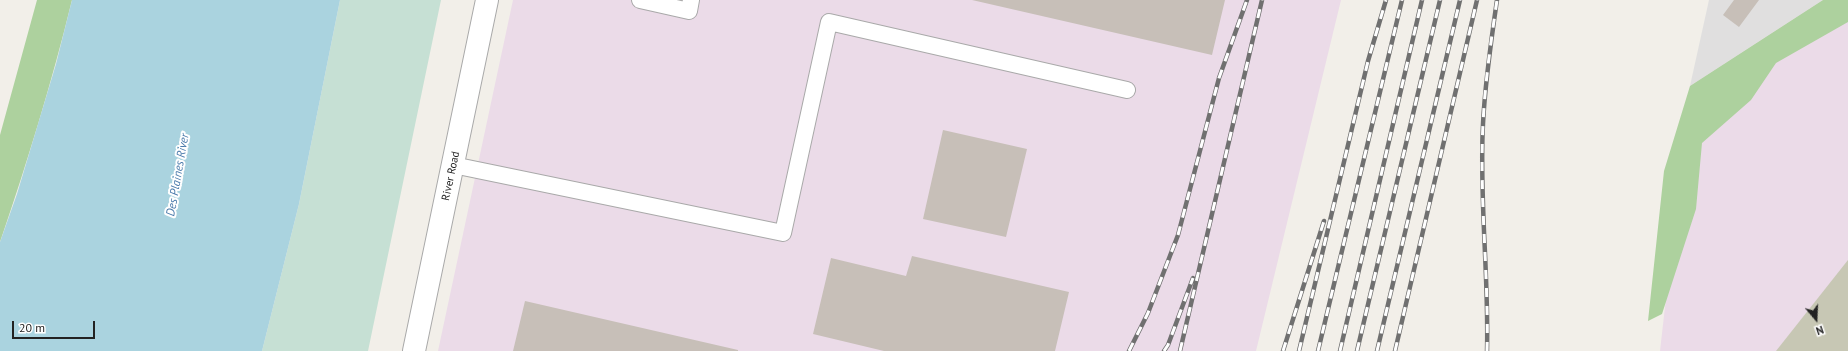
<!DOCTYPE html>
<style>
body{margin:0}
#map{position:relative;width:1848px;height:351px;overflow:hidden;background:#f2efe9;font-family:"PT Sans",sans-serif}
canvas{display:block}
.north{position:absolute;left:1796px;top:299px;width:40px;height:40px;-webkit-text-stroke:3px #fff;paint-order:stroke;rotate:161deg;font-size:11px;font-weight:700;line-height:16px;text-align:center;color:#222}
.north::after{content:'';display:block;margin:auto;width:14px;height:18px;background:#222;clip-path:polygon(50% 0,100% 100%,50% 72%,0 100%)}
.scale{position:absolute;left:12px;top:321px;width:83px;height:18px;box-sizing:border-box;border:2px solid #222;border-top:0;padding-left:5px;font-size:12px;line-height:14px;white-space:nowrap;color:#222;-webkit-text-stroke:3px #fff;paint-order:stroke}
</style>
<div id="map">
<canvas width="1848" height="351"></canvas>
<div class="north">N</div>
<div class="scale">20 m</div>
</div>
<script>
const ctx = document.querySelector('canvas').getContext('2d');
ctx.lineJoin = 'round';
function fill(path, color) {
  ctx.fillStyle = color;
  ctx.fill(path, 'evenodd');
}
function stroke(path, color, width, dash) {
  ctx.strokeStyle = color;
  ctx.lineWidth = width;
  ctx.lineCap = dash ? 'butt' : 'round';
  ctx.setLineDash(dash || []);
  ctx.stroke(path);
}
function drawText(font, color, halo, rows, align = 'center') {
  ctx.font = font + ' "PT Sans",sans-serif';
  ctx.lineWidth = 4;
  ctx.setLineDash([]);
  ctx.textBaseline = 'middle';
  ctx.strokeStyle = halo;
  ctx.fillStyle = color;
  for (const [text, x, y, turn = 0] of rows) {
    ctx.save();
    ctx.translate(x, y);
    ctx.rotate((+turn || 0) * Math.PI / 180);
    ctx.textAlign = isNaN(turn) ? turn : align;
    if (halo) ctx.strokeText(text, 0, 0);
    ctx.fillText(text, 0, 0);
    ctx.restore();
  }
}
const residential = new Path2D(`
 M1709 0H1823L1690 86Z`);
const industrial = new Path2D(`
 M513 0H1341L1256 351H438Z
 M1823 0H1848V351H1660L1690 86Z`);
const construction = new Path2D(`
 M1848 260V351H1776Z`);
const forest = new Path2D(`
 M37 0H72C52 82 27 163 0 242V135Z
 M1823 0H1848V22L1776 63 1751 100 1702 143 1696 209 1662 314 1648 321 1664 171 1690 86Z`);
const wetland = new Path2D(`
 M340 0H441L368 351H262L299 204Z`);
const water = new Path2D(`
 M72 0H340L299 204 262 351H0V242L17 194 56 64Z`);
const building = new Path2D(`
 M972 0H1225L1212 55Z
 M1734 0H1759L1739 27 1723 15Z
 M943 130 1027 149 1006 237 923 219Z
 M912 256 1069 292 1055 351H884L813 334 831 258 906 276Z
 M525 301 738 350V351H513Z`);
const service = new Path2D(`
 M640 0 689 11 691 0
 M453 165 783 233 829 22 1127 90`);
const minor = new Path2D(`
 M414 351 487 0`);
const rail = new Path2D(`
 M1129 351 1148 313 1178 235 1219 78 1247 0
 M1164 351 1168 345 1193 278
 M1180 351 1262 0
 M1283 351 1324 221
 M1299 351 1368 61 1386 0
 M1318 351 1402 0
 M1340 351 1422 0
 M1357 351 1440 0
 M1377 351 1460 0
 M1395 351 1477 0
 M1487 351C1489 275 1479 199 1483 124 1485 82 1491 41 1497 0`);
const streetNames = [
 ["River Road",451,176,-78]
];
const waterNames = [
 ["Des Plaines River",178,175,-80]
];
fill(residential, '#e0dfdf');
fill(industrial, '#ebdbe8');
fill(construction, '#c7c7b4');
fill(forest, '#add19e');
fill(wetland, '#c6e0d4');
fill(water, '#aad3df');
fill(building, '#c7bfb8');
stroke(service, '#a9a9a9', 18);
stroke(minor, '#a9a9a9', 24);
stroke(service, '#fff', 16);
stroke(minor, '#fff', 22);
stroke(rail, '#707070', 4.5);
stroke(rail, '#fff', 3, [9]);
drawText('11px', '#222', '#fff', streetNames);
drawText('italic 12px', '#4a7aab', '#fff', waterNames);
</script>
